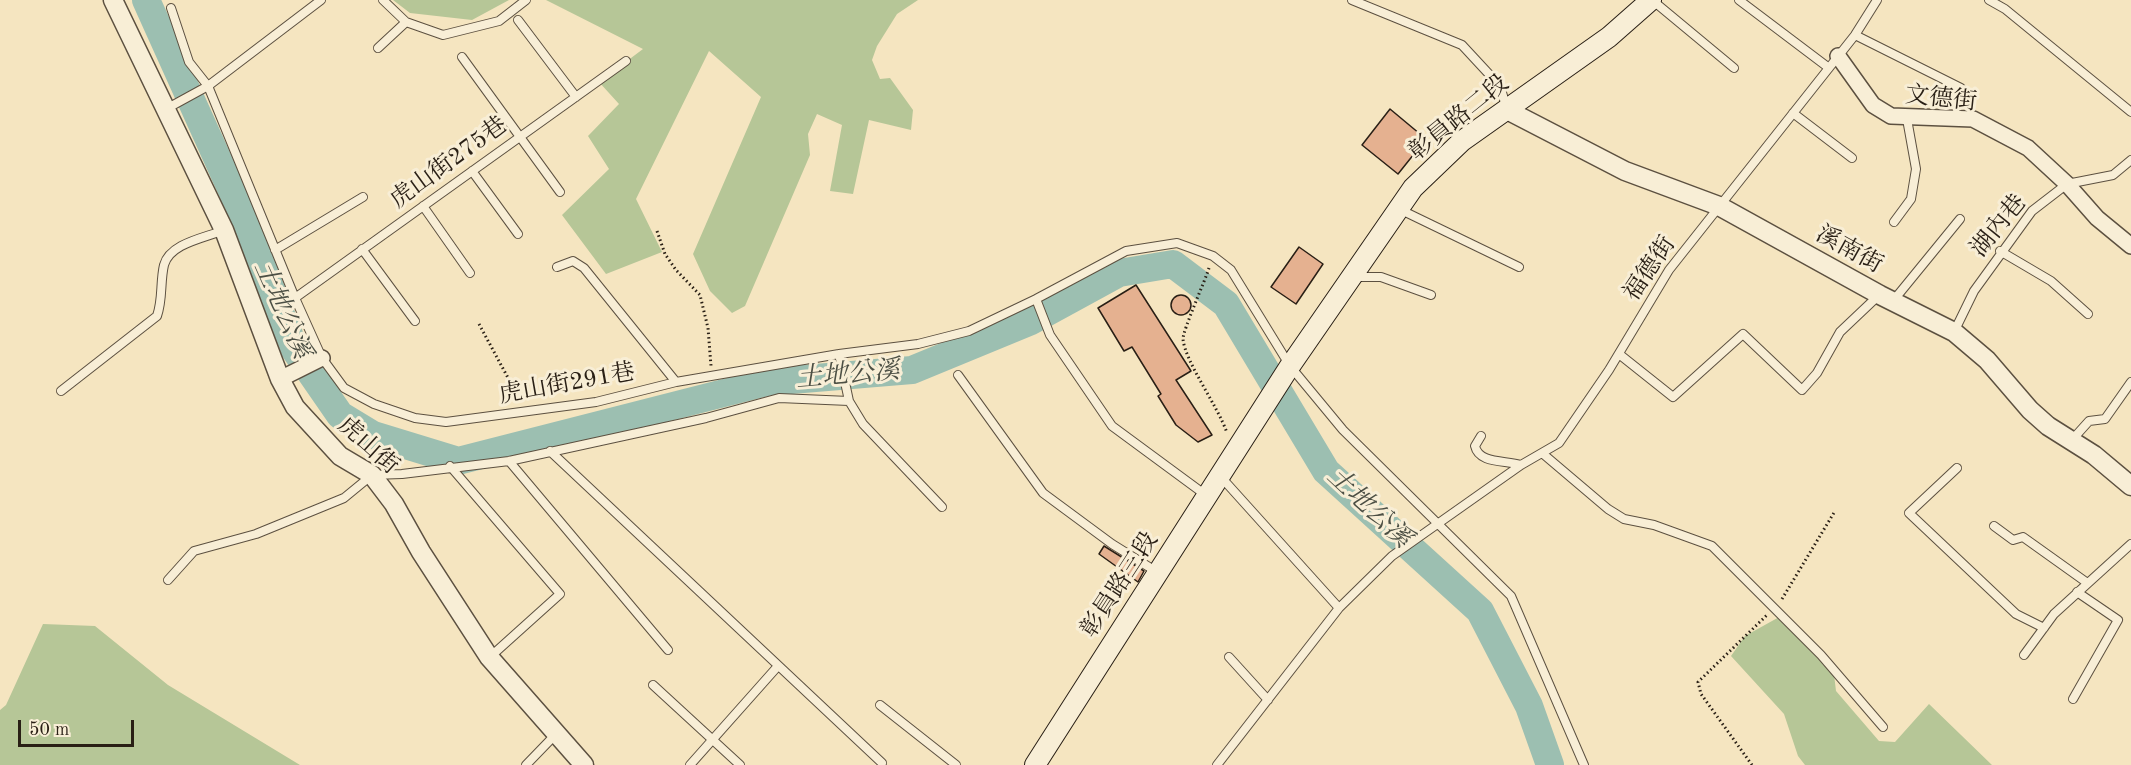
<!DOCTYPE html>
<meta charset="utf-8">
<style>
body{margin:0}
#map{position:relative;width:2131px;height:765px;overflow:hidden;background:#f5e5c0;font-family:"Old Standard TT",serif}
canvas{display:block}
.scale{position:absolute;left:18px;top:720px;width:116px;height:27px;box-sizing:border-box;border:3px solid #291f15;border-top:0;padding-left:8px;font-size:18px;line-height:21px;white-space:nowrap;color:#291f15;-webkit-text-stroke:4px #f8eed6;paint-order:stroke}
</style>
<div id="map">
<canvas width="2131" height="765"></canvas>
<div class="scale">50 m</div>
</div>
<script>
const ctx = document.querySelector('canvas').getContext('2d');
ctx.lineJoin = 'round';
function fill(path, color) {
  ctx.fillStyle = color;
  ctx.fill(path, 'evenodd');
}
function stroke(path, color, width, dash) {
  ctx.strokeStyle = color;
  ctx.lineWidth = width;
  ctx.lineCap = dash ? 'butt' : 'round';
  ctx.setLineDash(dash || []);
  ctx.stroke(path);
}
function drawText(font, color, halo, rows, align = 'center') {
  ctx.font = font + ' "Old Standard TT","Noto Serif TC",serif';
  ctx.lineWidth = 6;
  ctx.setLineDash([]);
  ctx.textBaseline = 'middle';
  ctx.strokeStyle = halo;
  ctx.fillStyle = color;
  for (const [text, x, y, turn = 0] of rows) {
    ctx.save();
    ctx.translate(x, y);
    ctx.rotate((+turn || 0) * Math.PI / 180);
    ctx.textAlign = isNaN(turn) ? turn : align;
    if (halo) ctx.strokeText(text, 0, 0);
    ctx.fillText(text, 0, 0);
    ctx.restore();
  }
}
const green = new Path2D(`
 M393 0H509L472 20 410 13Z
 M546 0H918L897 14 877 46 872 60 880 79 890 78 913 110 911 130 869 120 853 194 830 191 842 125 817 114 808 134 810 155 745 306 732 313 710 291 693 254 761 97 709 51 636 199 662 252 606 274 562 215 609 169 588 136 619 104 599 82 643 49Z
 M1781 616 1833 666 1836 691 1879 741 1895 742 1929 704 1992 765H1805L1798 756 1784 714 1731 656 1745 636Z
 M43 624 95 626 168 685 300 765H0V710L6 705Z`);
const river = new Path2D(`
 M146 0 233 193 295 350 340 415 373 435 458 461 767 382 912 370 1031 321 1119 273 1173 264 1226 304 1326 471 1480 611 1529 706 1550 765`);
const building = new Path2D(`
 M1390 109 1426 139 1398 174 1362 145Z
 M1299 247 1323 264 1296 304 1271 287Z
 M1136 285 1191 371 1176 380 1212 435 1198 442 1176 425 1158 396 1161 394 1132 347 1124 351 1098 308Z
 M1171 305a10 10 0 1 1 20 0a10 10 0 1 1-20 0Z
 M1104 546 1144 571 1138 582 1099 554Z`);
const path = new Path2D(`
 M657 231 665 254 676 270 700 295 708 328 711 366
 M1209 268C1205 281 1183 330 1183 339 1185 362 1218 406 1227 433
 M479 324 521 402
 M1782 599 1835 511
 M1752 765 1701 694 1698 682 1767 615`);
const service = new Path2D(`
 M383 0 406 22 443 35 499 21 526 0
 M1352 0 1462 45 1500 86 1506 106
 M1652 0 1734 68
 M1739 0 1829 68
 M1989 0 2005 9 2131 112
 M171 8 189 62 208 86 295 298 322 358 344 388 374 404 415 418 446 422 596 402 676 382 839 354 918 344 969 331 1036 299 1126 251 1177 243 1213 256 1231 270 1290 366 1343 430 1511 596 1584 765
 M518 20 576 97
 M1855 35 1961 88
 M378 48 406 22
 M462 57 560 192
 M166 109 208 86 321 0
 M1793 113 1852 158
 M472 171 518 234
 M423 206 470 273
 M1399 209 1519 267
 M1894 222 1911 199 1916 169 1907 119
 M362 249 415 321
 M275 250 363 197
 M2000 251 2051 281 2088 314
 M557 267 573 261 584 268 676 382
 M1355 277H1381L1431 295
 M295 298 626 61
 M1036 299 1050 335 1112 426 1207 496
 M1893 301 1960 219
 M1954 332 1974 291 2032 211 2067 184 2113 175 2131 160
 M1619 354 1673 397 1743 334 1802 390 1817 373 1840 332 1878 296
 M958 375 1043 493 1112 544 1157 572
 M61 391 157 316C163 299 160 282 164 265 170 243 205 238 224 230
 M849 401 863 424 942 507
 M1481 436 1475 446C1479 464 1505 460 1521 465
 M2071 441 2089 421 2105 419 2131 382
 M550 451 882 763
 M1542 453 1608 509 1624 519 1654 525 1712 546 1821 655 1883 727
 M509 461 668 650
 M450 466 560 594 490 657
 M1957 468 1909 513 2016 614 2044 628
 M1221 477 1339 608
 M1994 526 2013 540 2023 537 2086 582
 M168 580 194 551 256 534 344 498 372 475 402 474 509 461 706 418 779 398 849 401 839 354
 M2024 655 2054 614 2131 544
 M1229 657 1268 700
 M653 685 740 765
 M2073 699 2118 620 2077 592
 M880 705 956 765
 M526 765 556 734
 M690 765 778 666
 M1217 765 1339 608 1392 556 1521 465 1559 443 1609 370 1669 270 1855 35 1877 0`);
const minor = new Path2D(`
 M1838 56 1873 105 1891 116 1973 119 2028 148 2067 184 2097 218 2131 246
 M280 379 322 358`);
const tertiary = new Path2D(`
 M113 0 224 230 280 379 295 407 340 456 372 475 394 504 421 552 489 657 584 765
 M1507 110 1625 171 1719 206 1880 295 1954 332 1987 360 2030 410 2048 426 2094 455 2131 486`);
const secondary = new Path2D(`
 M1035 765 1290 366 1413 188 1462 141 1609 37 1651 0`);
const streetNames = [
 ["文德街",1941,99,6],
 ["彰員路二段",1459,118,-39],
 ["虎山街275巷",449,163,-36],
 ["湖內巷",1999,226,-51],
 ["溪南街",1849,250,29],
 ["福德街",1650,269,-56],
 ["虎山街291巷",567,384,-10],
 ["虎山街",368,446,42],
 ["彰員路三段",1120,585,-57]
];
const waterNames = [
 ["土地公溪",282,310,66],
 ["土地公溪",848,375,-5],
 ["土地公溪",1369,508,43]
];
fill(green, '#b6c697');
stroke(river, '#9cbfb1', 28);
fill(building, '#e5b190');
stroke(building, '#291f15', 1.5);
stroke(service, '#5c5040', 10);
stroke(minor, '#5c5040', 18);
stroke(tertiary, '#5c5040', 21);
stroke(secondary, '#291f15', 22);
stroke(path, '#291f15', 3, [1.5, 3]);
stroke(service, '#f8eed6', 8);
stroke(minor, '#f8eed6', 15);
stroke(tertiary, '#f8eed6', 18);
stroke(secondary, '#f8eed6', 20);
drawText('24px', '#291f15', '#f8eed6', streetNames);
drawText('italic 26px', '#4c4f44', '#f8eed6', waterNames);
</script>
